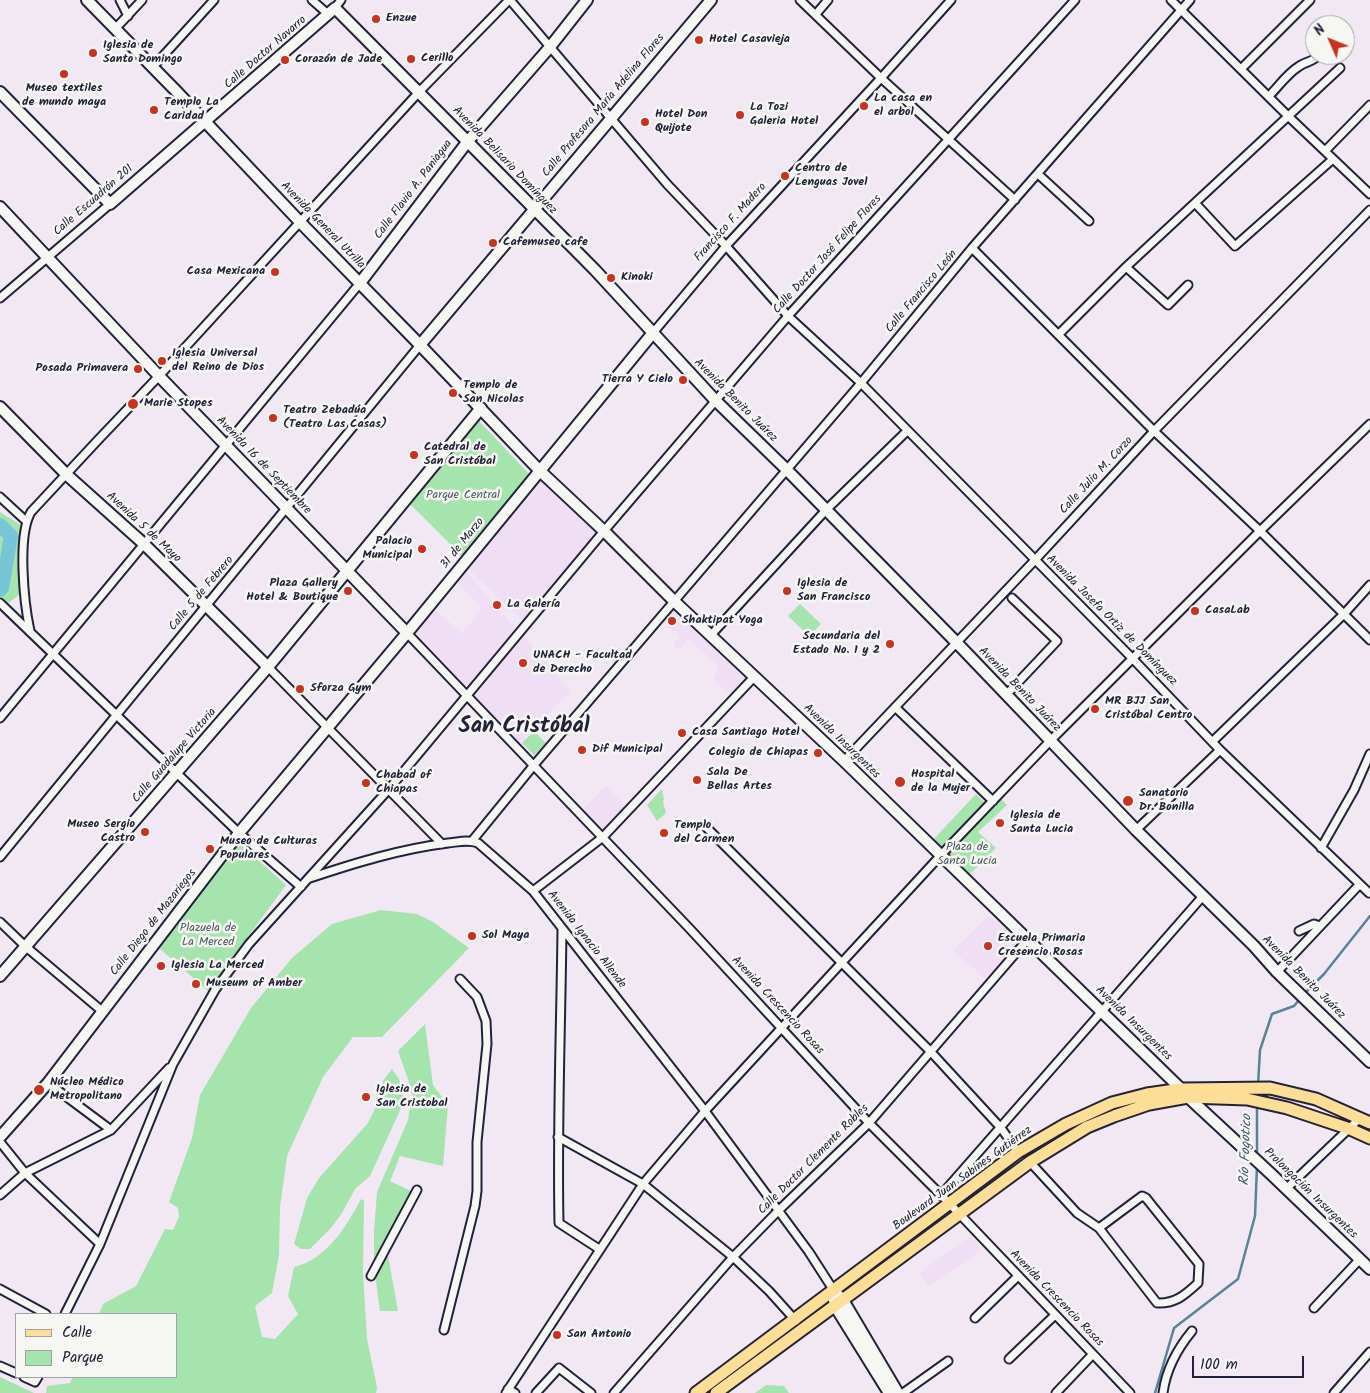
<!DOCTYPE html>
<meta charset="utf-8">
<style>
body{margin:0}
#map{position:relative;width:1370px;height:1393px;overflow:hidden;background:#f2e8f3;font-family:Kalam,sans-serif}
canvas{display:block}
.legend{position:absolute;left:15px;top:1313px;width:162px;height:65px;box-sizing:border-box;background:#f6f6f2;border:1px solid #a1a1a9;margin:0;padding:6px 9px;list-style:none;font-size:15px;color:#22223b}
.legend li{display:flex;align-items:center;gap:10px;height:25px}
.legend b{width:25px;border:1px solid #a1a1a9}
.north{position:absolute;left:1305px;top:15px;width:50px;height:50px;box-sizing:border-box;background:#f6f6f2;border:1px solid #a1a1a9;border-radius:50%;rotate:314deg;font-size:14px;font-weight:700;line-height:20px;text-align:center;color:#22223b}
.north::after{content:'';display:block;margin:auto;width:18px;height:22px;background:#c8321e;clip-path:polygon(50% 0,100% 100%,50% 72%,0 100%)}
.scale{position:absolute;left:1192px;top:1356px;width:112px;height:22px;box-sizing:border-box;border:2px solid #22223b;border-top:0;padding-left:6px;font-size:15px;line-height:18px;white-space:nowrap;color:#22223b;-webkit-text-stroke:4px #f6f6f2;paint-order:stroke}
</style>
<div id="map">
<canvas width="1370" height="1393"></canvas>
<ul class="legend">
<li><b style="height:6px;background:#fdde96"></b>Calle</li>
<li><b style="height:14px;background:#a5e4ac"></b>Parque</li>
</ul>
<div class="north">N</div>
<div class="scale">100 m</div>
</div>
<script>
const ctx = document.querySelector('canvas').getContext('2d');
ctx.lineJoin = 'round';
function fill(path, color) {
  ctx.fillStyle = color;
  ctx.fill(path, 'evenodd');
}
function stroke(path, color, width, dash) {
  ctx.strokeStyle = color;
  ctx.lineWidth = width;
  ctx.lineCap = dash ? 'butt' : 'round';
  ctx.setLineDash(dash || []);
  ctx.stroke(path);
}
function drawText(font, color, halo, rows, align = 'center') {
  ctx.font = font + ' Kalam,sans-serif';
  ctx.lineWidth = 5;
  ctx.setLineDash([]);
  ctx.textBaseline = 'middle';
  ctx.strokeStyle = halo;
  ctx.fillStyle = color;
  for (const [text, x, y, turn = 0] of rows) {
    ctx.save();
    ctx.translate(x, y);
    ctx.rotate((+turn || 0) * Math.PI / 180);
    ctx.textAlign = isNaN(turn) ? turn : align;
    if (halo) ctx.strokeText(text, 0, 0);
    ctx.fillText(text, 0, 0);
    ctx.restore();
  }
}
const built = new Path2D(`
 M539 477 599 533 523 621 463 564Z
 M465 570 515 628 466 691 410 633 432 606 462 634 482 607 455 580Z
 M675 608 750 677 732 696 713 680 719 667 689 639 679 650 673 645 680 637 663 621Z
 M523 635 571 691 520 743 472 694Z
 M606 786 626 806 601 831 581 811Z
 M989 915 997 923 1001 920 1022 941 987 980 953 951Z
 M971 1236 982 1250 928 1287 919 1273Z`);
const green = new Path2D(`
 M478 420 530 475 462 556 408 502Z
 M0 512 21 525 17 561 21 593 5 606 0 601Z
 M800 604 821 624 809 636 788 616Z
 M534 731 546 743 534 755 522 743Z
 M662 789 664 800 663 802 666 813 657 821 647 805Z
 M976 794 987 805 942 852 930 843Z
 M1001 799 1007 805 978 832 996 848 968 876 945 856Z
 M239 843 286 885 208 991 158 947Z
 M381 910 417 914 433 922 469 948 382 1037H353L323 1077 287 1156 280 1207 279 1255 272 1293 255 1306 262 1337 275 1339 298 1314 288 1296 294 1267C327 1259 346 1227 361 1199L364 1201 363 1273 367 1339 377 1387 376 1393H46L47 1386 70 1383 73 1377H176V1314H99L103 1304 136 1286 165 1229 173 1230 179 1217 178 1208 169 1202 192 1138 200 1095 251 1008 292 958 332 924Z
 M425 1024 433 1085 448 1105 443 1166 400 1156 390 1181 413 1192 386 1244 398 1311H380L374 1267V1231L377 1192 408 1120 412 1095 408 1079 398 1051Z
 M392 1069 399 1079 403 1096 401 1108 392 1128 370 1176 355 1189 342 1213 331 1228 310 1249H301L294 1244 307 1198 319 1178 368 1123 379 1100 383 1081Z
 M0 1377 34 1393H0Z
 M766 1385 784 1386 789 1393H755Z`);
const stream = new Path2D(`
 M1303 995 1324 974 1370 916
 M1258 1085 1260 1050 1272 1014 1294 1006 1300 999
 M1257 1158V1106
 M1155 1393 1174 1328 1238 1279 1255 1216 1257 1166`);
const river = new Path2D(`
 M0 525 11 536 2 588 0 590`);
const street = new Path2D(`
 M120 0 128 16
 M312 0 329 15
 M510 0 667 184 726 246 788 316 861 383 1132 658 1220 750 1369 893
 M800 0 881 78 1015 200
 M1171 0 1288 116 1370 194
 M335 8 341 0
 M816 14 828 0
 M115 29 142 0
 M1315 42V45
 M153 67 214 0
 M1241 69 1310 0
 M1269 96C1278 87 1287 74 1298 67 1304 62 1313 62 1319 55
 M1325 151 1370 105
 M1038 174 1089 221
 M1195 203 1235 246 1333 159
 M972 248 1154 431 1260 531 1370 640
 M1126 267 1168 305 1188 285
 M0 298 110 204
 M652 334 726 246 881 78 951 0
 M1059 334 1126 267 1340 68
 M0 497 26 521
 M0 603 239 833 301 887
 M30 631C24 603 17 536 31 512L98 440 159 376 419 92 509 0
 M407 633 690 929 869 1123 950 1204 1130 1393
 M711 635 826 510 907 431
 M268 667 442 844
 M1006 695 1057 641 1012 598
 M895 707 993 801
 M0 718 360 283
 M1213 741 1344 614 1370 585
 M844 761 1035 560 1154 431 1370 210
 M707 828 931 1052 1001 1128 1018 1152
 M1136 830 1220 750
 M472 841 534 765 861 383 972 248 1190 0
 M1321 848 1354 790 1370 754
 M0 857 420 345
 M310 878C355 863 400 849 448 843 458 842 469 839 478 843L533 891 562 928 705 1111 809 1252 834 1291
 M533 891 603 837 754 677
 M0 922 25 946 102 1011
 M562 928C561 1026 557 1125 559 1223L599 1249
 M1299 931 1314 924 1320 926
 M1277 972 1359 885
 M48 1083 111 1130
 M558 1137 643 1184 733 1257 769 1291 796 1321
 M0 1142 25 1173 100 1244
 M1030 1162 1077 1213 1099 1228 1157 1303C1175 1304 1185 1295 1198 1283L1199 1264 1146 1198 1142 1196 1099 1228
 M1286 1189 1360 1118
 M0 1195 25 1173 111 1130 169 1068
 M941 1195 1203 896
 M371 1276 417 1190
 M0 1289 46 1314
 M1314 1308 1360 1259
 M65 1314 100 1244 173 1064 215 990 249 944 389 789 604 531 788 316 1075 0
 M975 1318 1018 1276
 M444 1330 475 1206 477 1191V1142L487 1044 486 1021 477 997 460 979
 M1009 1359 1055 1315
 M0 1366 16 1373
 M24 1377 35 1382 38 1377
 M508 1389 515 1393
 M506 1393 643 1184 705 1111 940 856 1050 741 1260 531 1370 424
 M536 1393 559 1368 591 1393
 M614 1393 733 1257 778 1211 869 1123 1028 939
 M903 1393 948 1361
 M1056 1393 1093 1354
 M1163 1393C1166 1370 1178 1348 1192 1331
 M1334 1393 1370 1352`);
const secondary = new Path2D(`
 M87 0 178 93 300 222 420 345 539 470 604 531 675 602 844 761 1177 1085 1188 1097 1270 1173 1370 1269
 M0 92 110 204 335 8 595 270 715 400 786 469 956 642 1136 830 1254 946 1277 972 1370 1062
 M0 207 159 376 407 633
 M360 283 468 141 550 47 587 0
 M420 345 711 0
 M0 407 67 475 144 544 268 667
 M0 976 268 667 481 408
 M0 1137 48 1083 239 833 407 633 652 334
 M834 1291 843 1300 898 1393
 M834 1300 835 1306 889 1393`);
const primary = new Path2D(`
 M696 1393 1018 1152 1066 1124 1112 1103 1147 1094 1182 1089 1270 1088 1316 1099 1370 1123
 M716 1393 1030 1162 1087 1127 1114 1116 1149 1104 1188 1097 1247 1099 1287 1108 1350 1129 1370 1138`);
const markers = [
 [376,19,5,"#c8321e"],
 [699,40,5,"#c8321e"],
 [93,53,5,"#c8321e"],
 [411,59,5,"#c8321e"],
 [285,60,5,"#c8321e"],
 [64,74,5,"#c8321e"],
 [864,106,5,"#c8321e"],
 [154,110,5,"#c8321e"],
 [740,115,5,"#c8321e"],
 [645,122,5,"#c8321e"],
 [785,176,5,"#c8321e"],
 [493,243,5,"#c8321e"],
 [275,272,5,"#c8321e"],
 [611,278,5,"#c8321e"],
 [162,361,5,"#c8321e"],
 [138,369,5,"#c8321e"],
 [683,380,5,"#c8321e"],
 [453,393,5,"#c8321e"],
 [133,404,6,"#c8321e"],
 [273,418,5,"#c8321e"],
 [414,455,5,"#c8321e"],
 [422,549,5,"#c8321e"],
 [348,591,5,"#c8321e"],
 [787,591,5,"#c8321e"],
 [497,605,5,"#c8321e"],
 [1195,611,5,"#c8321e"],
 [672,621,5,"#c8321e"],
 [890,644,5,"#c8321e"],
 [523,663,5,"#c8321e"],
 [300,689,5,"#c8321e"],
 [1095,709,5,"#c8321e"],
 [682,733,5,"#c8321e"],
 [582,750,5,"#c8321e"],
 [818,753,5,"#c8321e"],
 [697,780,5,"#c8321e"],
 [900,782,6,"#c8321e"],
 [366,783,5,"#c8321e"],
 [1128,801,6,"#c8321e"],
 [1000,823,5,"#c8321e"],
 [145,832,5,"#c8321e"],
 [664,833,5,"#c8321e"],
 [210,849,5,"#c8321e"],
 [472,936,5,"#c8321e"],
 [988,946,5,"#c8321e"],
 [161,966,5,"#c8321e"],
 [196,984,5,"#c8321e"],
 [39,1090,6,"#c8321e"],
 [366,1097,5,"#c8321e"],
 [557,1335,5,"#c8321e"]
];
const poiNames = [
 ["Enzue",386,19],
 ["Hotel Casavieja",709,40],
 ["Iglesia de",103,46],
 ["Santo Domingo",103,60],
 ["Cerillo",421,59],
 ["Corazón de Jade",295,60],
 ["Museo textiles",64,89,"center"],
 ["de mundo maya",64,103,"center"],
 ["La casa en",874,99],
 ["el arbol",874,113],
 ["Templo La",164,103],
 ["Caridad",164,117],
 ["La Tozi",750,108],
 ["Galeria Hotel",750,122],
 ["Hotel Don",655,115],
 ["Quijote",655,129],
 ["Centro de",795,169],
 ["Lenguas Jovel",795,183],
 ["Cafemuseo cafe",503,243],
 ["Casa Mexicana",265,272,"right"],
 ["Kinoki",621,278],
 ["Iglesia Universal",172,354],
 ["del Reino de Dios",172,368],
 ["Posada Primavera",128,369,"right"],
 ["Tierra Y Cielo",673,380,"right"],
 ["Templo de",463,386],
 ["San Nicolas",463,400],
 ["Marie Stopes",144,404],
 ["Teatro Zebadúa",283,411],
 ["(Teatro Las Casas)",283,425],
 ["Catedral de",424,448],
 ["San Cristóbal",424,462],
 ["Palacio",412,542,"right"],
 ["Municipal",412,556,"right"],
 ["Plaza Gallery",338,584,"right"],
 ["Hotel & Boutique",338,598,"right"],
 ["Iglesia de",797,584],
 ["San Francisco",797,598],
 ["La Galería",507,605],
 ["CasaLab",1205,611],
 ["Shaktipat Yoga",682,621],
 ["Secundaria del",880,637,"right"],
 ["Estado No. 1 y 2",880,651,"right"],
 ["UNACH - Facultad",533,656],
 ["de Derecho",533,670],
 ["Sforza Gym",310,689],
 ["MR BJJ San",1105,702],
 ["Cristóbal Centro",1105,716],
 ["Casa Santiago Hotel",692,733],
 ["Dif Municipal",592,750],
 ["Colegio de Chiapas",808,753,"right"],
 ["Sala De",707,773],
 ["Bellas Artes",707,787],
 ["Hospital",911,775],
 ["de la Mujer",911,789],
 ["Chabad of",376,776],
 ["Chiapas",376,790],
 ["Sanatorio",1139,794],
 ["Dr. Bonilla",1139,808],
 ["Iglesia de",1010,816],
 ["Santa Lucia",1010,830],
 ["Museo Sergio",135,825,"right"],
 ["Castro",135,839,"right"],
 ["Templo",674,826],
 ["del Carmen",674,840],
 ["Museo de Culturas",220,842],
 ["Populares",220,856],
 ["Sol Maya",482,936],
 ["Escuela Primaria",998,939],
 ["Cresencio Rosas",998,953],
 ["Iglesia La Merced",171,966],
 ["Museum of Amber",206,984],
 ["Núcleo Médico",50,1083],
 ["Metropolitano",50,1097],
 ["Iglesia de",376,1090],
 ["San Cristobal",376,1104],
 ["San Antonio",567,1335]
];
const streetNames = [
 ["Calle Doctor Navarro",266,53,-41],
 ["Calle Profesora María Adelina Flores",604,106,-50],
 ["Avenida Belisario Domínguez",504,161,46],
 ["Calle Flavio A. Paniagua",414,190,-53],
 ["Calle Escuadrón 201",94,201,-41],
 ["Francisco F. Madero",731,223,-48],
 ["Avenida General Utrilla",322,226,46],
 ["Calle Doctor José Felipe Flores",828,255,-48],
 ["Calle Francisco León",922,292,-50],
 ["Avenida Benito Juárez",735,401,45],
 ["Avenida 16 de Septiembre",263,466,46],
 ["Calle Julio M. Corzo",1097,476,-47],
 ["Avenida 5 de Mayo",143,528,43],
 ["31 de Marzo",463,544,-51],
 ["Calle 5 de Febrero",202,594,-50],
 ["Avenida Josefa Ortiz de Domínguez",1111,621,45],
 ["Avenida Benito Juárez",1019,690,46],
 ["Avenida Insurgentes",841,742,44],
 ["Calle Guadalupe Victoria",175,756,-49],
 ["Calle Diego de Mazariegos",154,923,-52],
 ["Avenida Ignacio Allende",586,940,52],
 ["Avenida Benito Juárez",1303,978,45],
 ["Avenida Crescencio Rosas",777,1006,47],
 ["Avenida Insurgentes",1133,1024,44],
 ["Calle Doctor Clemente Robles",814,1160,-45],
 ["Boulevard Juan Sabines Gutiérrez",963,1179,-36],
 ["Prolongación Insurgentes",1310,1194,44],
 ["Avenida Crescencio Rosas",1056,1299,46]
];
const parkNames = [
 ["Parque Central",463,496],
 ["Plaza de",967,848],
 ["Santa Lucia",967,862],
 ["Plazuela de",208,929],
 ["La Merced",208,943]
];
const waterNames = [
 ["Río Fogotico",1247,1150,-88]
];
const townNames = [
 ["San Cristóbal",524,728]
];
fill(built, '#efdef4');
fill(green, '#a5e4ac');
stroke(stream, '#568499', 2.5);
stroke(river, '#79c5d8', 14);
stroke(street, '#22223b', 11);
stroke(secondary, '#22223b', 14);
stroke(primary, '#22223b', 15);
stroke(street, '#f6f6f2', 7);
stroke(secondary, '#f6f6f2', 10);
stroke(primary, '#fdde96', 11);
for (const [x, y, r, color] of markers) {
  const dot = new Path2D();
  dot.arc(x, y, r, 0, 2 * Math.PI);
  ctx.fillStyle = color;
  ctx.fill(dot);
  stroke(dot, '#f6f6f2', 2);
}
drawText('bold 12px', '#22223b', '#f6f6f2', poiNames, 'left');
drawText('12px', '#22223b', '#f6f6f2', streetNames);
drawText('12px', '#495c5d', '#f6f6f2', parkNames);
drawText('italic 14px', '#405b72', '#f6f6f2', waterNames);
drawText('bold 22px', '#22223b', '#f6f6f2', townNames);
</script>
